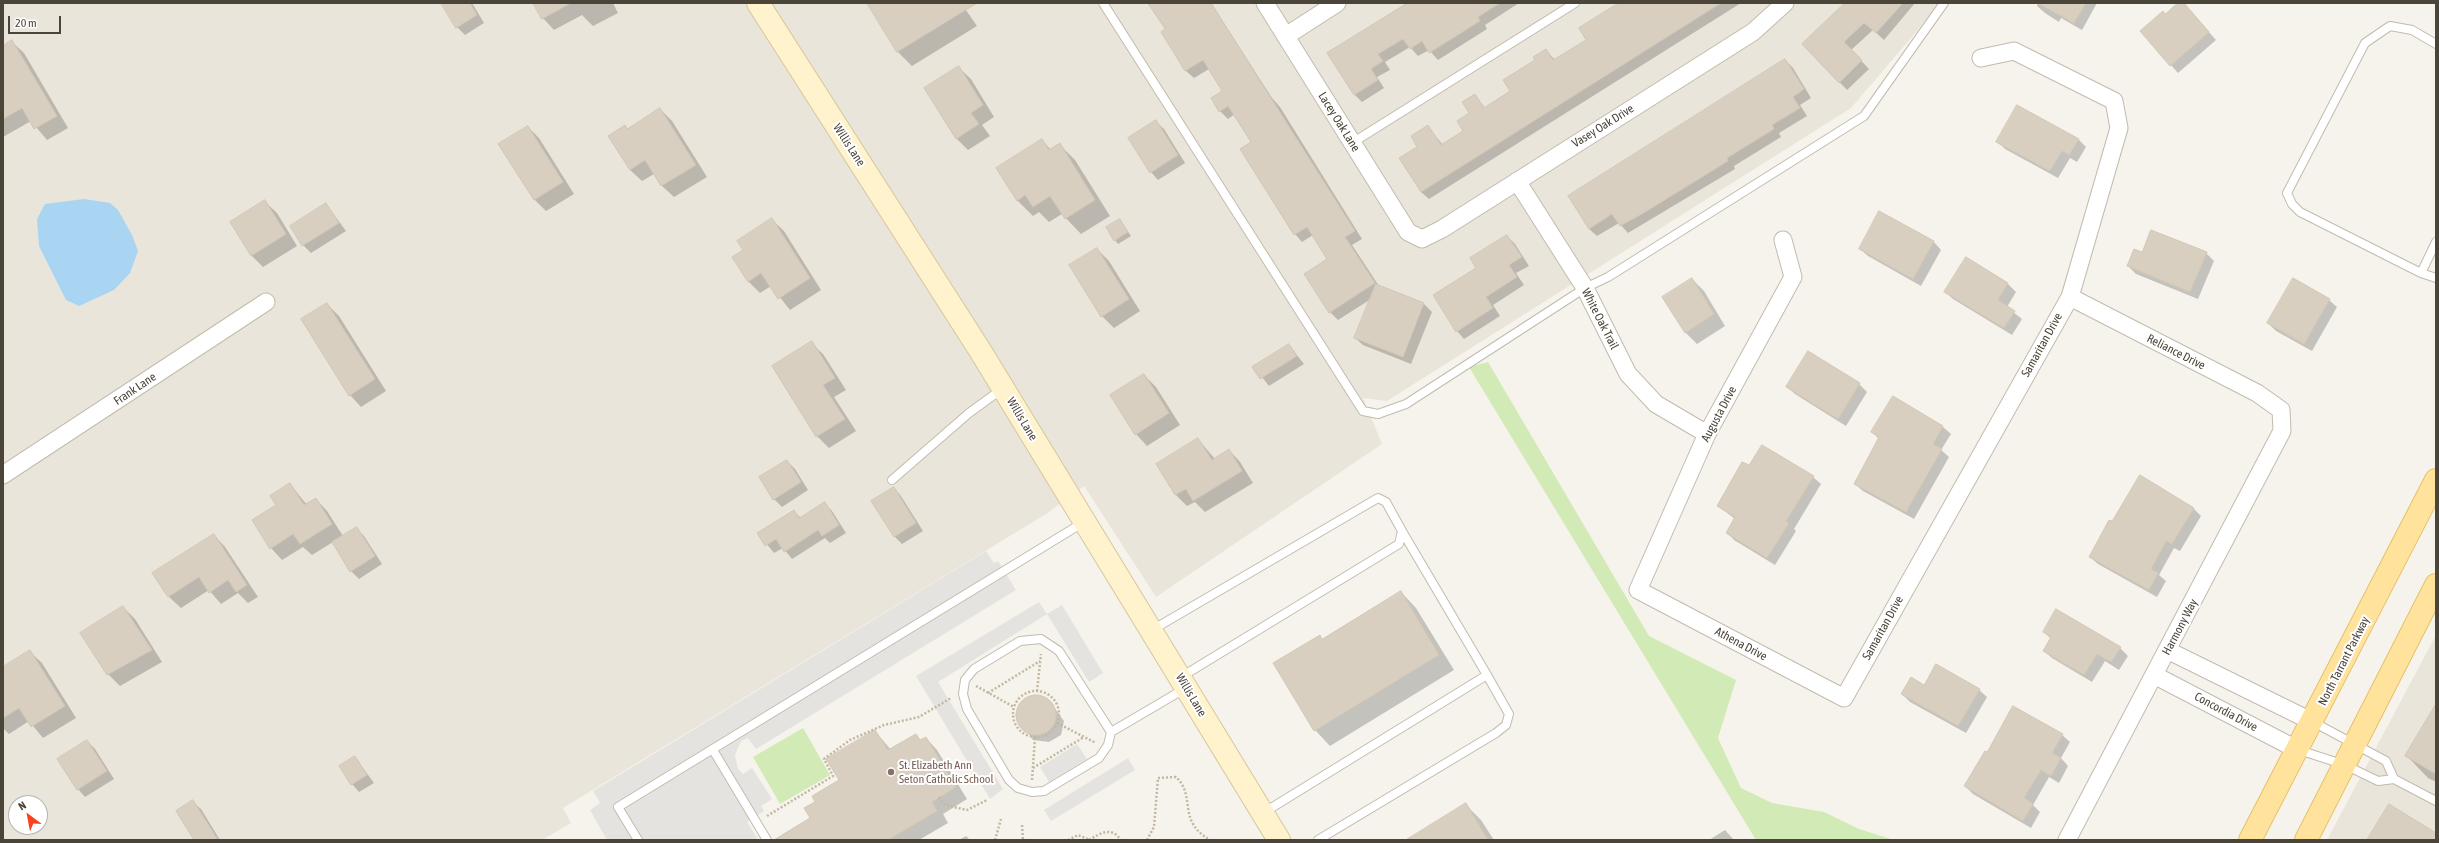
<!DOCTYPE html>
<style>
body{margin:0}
#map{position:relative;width:2439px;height:843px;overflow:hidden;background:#f6f3ec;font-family:"Asap Condensed",sans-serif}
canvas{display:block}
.frame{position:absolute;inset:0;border:4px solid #4b4439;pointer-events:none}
.north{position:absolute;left:8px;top:795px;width:40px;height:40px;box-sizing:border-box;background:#fff;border:1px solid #b7b4b0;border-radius:50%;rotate:328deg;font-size:11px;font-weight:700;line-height:16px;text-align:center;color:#4b4439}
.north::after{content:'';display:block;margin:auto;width:14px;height:18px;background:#fc3f1d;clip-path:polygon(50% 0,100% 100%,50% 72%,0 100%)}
.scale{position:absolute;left:8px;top:16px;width:53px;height:18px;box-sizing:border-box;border:2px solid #4b4439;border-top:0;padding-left:5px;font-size:12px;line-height:14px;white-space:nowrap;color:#4b4439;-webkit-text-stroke:3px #fff;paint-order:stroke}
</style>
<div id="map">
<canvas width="2439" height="843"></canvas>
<div class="frame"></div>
<div class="north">N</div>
<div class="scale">20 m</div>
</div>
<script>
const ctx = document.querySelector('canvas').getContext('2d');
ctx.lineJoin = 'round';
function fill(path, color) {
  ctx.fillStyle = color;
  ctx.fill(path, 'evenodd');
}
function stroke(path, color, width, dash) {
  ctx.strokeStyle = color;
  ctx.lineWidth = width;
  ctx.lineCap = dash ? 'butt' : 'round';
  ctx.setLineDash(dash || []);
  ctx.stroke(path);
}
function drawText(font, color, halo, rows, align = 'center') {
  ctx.font = font + ' "Asap Condensed",sans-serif';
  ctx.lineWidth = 4;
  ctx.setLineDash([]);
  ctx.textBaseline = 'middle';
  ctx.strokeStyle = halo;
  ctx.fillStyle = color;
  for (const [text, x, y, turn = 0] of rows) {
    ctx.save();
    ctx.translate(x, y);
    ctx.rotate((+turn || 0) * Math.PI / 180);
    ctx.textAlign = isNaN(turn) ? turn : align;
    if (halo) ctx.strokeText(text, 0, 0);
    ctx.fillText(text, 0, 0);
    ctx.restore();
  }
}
const residential = new Path2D(`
 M3 3H1941L1851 108 1387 401 1363 398 1382 444 1156 597 1084 486 1046 514 563 808 571 823 542 840H3ZM16 803H40V827H16Z
 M2436 635V840H2327Z`);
const green = new Path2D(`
 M1488 362 1649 636 1736 680 1718 738 1741 788 1772 803 1824 812 1859 829 1894 840H1756L1469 367Z
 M803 728 830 775 780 804 753 757Z`);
const parking = new Path2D(`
 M986 551 994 563 998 561 1016 590 756 749 748 738 741 741 735 755 738 769 743 774 752 768 772 799 761 806 764 811 747 822 758 840H607L590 810 600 803 593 791Z
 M1039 602 1047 614 1062 605 1103 673 1089 682 1047 614 938 682 1003 789 990 799 916 676Z
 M1077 744 1087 759 1049 782 1040 767Z
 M1128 758 1135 770 1051 821 1044 810Z`);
const water = new Path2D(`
 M84 199 110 203 118 210 132 235 138 251 130 273 114 290 79 306 66 300 39 246 37 219 45 204Z`);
const shadow = new Path2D(`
 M442 3H472L484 23 465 35 457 27Z
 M534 3H613L618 13 593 26 582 15 554 30 543 18Z
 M868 3H961L977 26 912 66 898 52Z
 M1152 3H1211L1272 98 1280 107 1362 239 1352 245 1379 286 1424 304 1432 312 1411 364 1363 345 1355 338 1371 299 1338 320 1330 312 1306 274 1328 260 1313 235 1302 242 1295 234 1252 143 1235 114 1228 119 1220 111 1224 91 1209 69 1194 78 1186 71 1162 32 1166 30Z
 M1407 3H1519L1485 25 1487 29 1438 60 1429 50 1418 56 1410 47 1385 62 1390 70 1377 77 1384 88 1362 102 1355 95 1329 53Z
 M1631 3H1741L1429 199 1421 192 1419 147 1428 127 1443 145 1464 132 1475 95 1485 108 1512 91 1546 50 1555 60 1588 40Z
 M1842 3H1915L1884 40 1873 30 1851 50 1869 69 1847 90 1803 44 1844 5Z
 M2038 3H2097L2082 30 2061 18 2059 22 2045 13 2037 6Z
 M2180 3H2183L2189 9 2216 40 2178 73 2171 65 2165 15Z
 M12 42 24 53 68 128 47 140 31 121 3 137V47Z
 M1785 60 1793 68 1811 98 1800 105 1807 116 1779 133 1781 137 1734 166 1735 169 1628 233 1619 223 1597 236 1589 229Z
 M959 68 971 79 994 117 982 125 990 136 968 150 956 138Z
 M660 109 672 121 707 177 674 197 662 186 654 174 642 181 630 170 625 126 628 129Z
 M1156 122 1164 129 1185 163 1158 180 1151 172Z
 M528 127 539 138 574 194 546 211 534 199Z
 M2078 139 2086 147 2077 162 2070 158 2058 178 2005 149 1997 141Z
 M1042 140 1051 150 1060 145 1075 160 1110 216 1081 234 1062 214 1049 222 1039 212 1033 216 1017 200Z
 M265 202 277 213 297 246 263 267 251 255Z
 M326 204 346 231 311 253 303 245Z
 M1880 213 1934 242 1941 250 1921 286 1868 256 1860 249Z
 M772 220 784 231 821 290 790 310 771 286 760 293 748 281 744 251Z
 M1120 220 1131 236 1118 244 1115 240Z
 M1507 236 1515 244 1529 266 1516 273 1524 285 1493 305 1500 316 1464 339 1457 331 1478 268Z
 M1097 249 1109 261 1140 311 1114 328 1102 316Z
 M2206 253 2214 261 2198 299 2136 274 2128 266Z
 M1966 258 2008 284 2016 292 2007 307 2022 319 2012 335 1953 299 1946 292Z
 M1692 279 1704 291 1725 326 1697 344 1685 332Z
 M2329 300 2337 307 2312 351 2276 331 2268 323Z
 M327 304 339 316 386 391 361 407 350 395Z
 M811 343 823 354 846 390 834 397 856 431 829 448 817 436Z
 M1289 345 1304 364 1269 386 1254 367Z
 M1809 353 1859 384 1867 392 1846 426 1795 394 1787 387Z
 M1144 375 1156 387 1180 425 1147 446 1136 434Z
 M1893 397 1943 427 1951 434 1941 450 1949 457 1914 519 1863 491 1855 484 1879 439 1872 432Z
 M1198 439 1215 459 1229 450 1240 462 1253 483 1205 512 1195 502 1187 506 1176 495 1157 465Z
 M787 461 795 469 808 490 782 507 774 499Z
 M1749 467 1813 477 1821 484 1794 529 1796 531 1775 565 1734 540 1727 532 1735 519 1718 506Z
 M2141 477 2194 509 2201 516 2180 551 2174 548 2159 575 2166 581 2157 597 2098 564 2090 557Z
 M290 484 307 505 316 499 327 511 343 536 356 528 364 536 382 564 359 579 351 571 333 542 312 555 303 547 282 560 271 548 277 505Z
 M894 488 901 496 923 531 902 544 895 537 872 501Z
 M824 503 832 511 846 533 830 543 825 538 792 559 783 548 774 553 758 533 793 511 801 518Z
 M214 535 225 547 258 597 248 603 238 593 221 604 209 590 181 608 169 597 154 574Z
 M1401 592 1416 608 1454 670 1330 746 1315 730 1323 640Z
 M123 607 135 619 162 662 120 686 108 674Z
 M2044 632 2120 648 2128 656 2119 670 2105 661 2092 682 2052 658 2044 651 2051 639Z
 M30 652 42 663 76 718 43 738 29 721 9 734 3 728V668Z
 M1925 686 1979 690 1987 697 1966 733 1910 702 1902 694Z
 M1034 695 1048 699 1064 721 1061 735 1049 742 1033 740 1016 717 1020 703Z
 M2436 706V782L2428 778 2406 755Z
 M875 731 891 750 916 735 921 741 926 738 937 750 967 799 943 814 948 823 919 840H782L811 819 816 802 840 780Z
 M2062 735 2070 742 2061 758 2068 766 2059 783 2049 777 2033 805 2040 812 2031 828 1973 794 1965 786 1987 753Z
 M87 741 95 749 114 779 85 797 78 789Z
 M355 757 374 783 359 792 352 784Z
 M193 802 201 809 220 840H196Z
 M1466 805 1481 820 1494 840H1412Z
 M1725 830 1734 840H1709Z
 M966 836 970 840H959Z`);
const building = new Path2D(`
 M441 3H470L477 15 456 28Z
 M533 3H571L542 19Z
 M867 3H977L897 52Z
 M1148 3H1211L1355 231 1345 237 1375 283 1329 313 1304 274 1327 259 1307 227 1294 235 1240 149 1251 142 1228 106 1219 112 1211 98 1222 91 1203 60 1185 71 1161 32 1165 29Z
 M1408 3H1500L1478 17 1480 21 1429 53 1422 41 1410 49 1403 39 1378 54 1383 61 1371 69 1378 80 1354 95 1327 53Z
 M1619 3H1721L1421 192 1399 158 1417 147 1411 136 1428 125 1441 145 1463 131 1457 121 1469 113 1462 102 1475 94 1484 108 1510 91 1503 80 1535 60 1533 57 1546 49 1553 60 1586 40 1579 28Z
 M1845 3H1903L1876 33 1864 23 1844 42 1862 60 1839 83 1802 44Z
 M2038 3H2086L2074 23Z
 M2178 3H2184L2209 32 2170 66 2140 31 2163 11 2165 14Z
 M12 40 57 116 34 129 22 108 3 119V46Z
 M1785 59 1804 89 1793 97 1800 108 1772 125 1774 129 1727 158 1728 161 1642 214 1620 226 1612 214 1589 229 1568 196Z
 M959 66 983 105 971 113 979 124 956 139 924 88Z
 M2017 105 2079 139 2069 155 2062 151 2050 171 1996 142Z
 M660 108 696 165 661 186 645 160 630 170 608 136 625 125 627 129Z
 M1156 120 1178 155 1150 173 1128 138Z
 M528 126 563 182 534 200 498 144Z
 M1042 139 1049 150 1060 143 1095 200 1065 219 1050 196 1033 207 1025 195 1017 201 996 168Z
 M265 200 286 234 251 256 230 222Z
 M326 203 339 223 302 246 290 226Z
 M1879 211 1934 241 1913 279 1859 249Z
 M772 218 810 278 778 299 761 273 748 282 732 257 743 250 737 241Z
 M1120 219 1128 232 1114 241 1106 227Z
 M2151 230 2207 252 2190 292 2127 266 2134 249 2142 252Z
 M1507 235 1522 257 1509 265 1517 277 1486 297 1493 308 1456 332 1433 295 1476 268 1470 258Z
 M1097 248 1129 299 1101 317 1069 265Z
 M1966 257 2008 283 1998 300 2015 311 2004 328 1944 292Z
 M1692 278 1714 314 1685 333 1662 297Z
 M2293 278 2330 299 2304 344 2267 323Z
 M1376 284 1424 303 1403 357 1354 338Z
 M327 303 375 379 349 396 301 319Z
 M812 341 835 378 823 385 845 419 816 437 772 366Z
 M1289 344 1297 356 1260 379 1252 367Z
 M1808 351 1860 383 1838 419 1786 387Z
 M1144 374 1169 413 1135 435 1110 395Z
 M1893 396 1943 426 1933 444 1942 449 1906 512 1854 484 1879 437 1871 432Z
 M1198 438 1212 460 1229 449 1242 471 1193 501 1186 489 1175 495 1156 464Z
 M1762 445 1814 476 1786 521 1789 523 1767 558 1726 533 1735 517 1717 506 1742 462 1749 465Z
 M787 460 801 482 773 500 759 477Z
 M2140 475 2194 508 2172 544 2166 541 2151 569 2158 573 2149 590 2089 557 2109 520 2112 521Z
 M290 483 304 505 316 498 332 524 300 544 293 534 270 549 252 520 276 505 270 496Z
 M894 487 916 523 894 537 871 501Z
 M825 502 839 525 822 536 818 530 784 552 776 539 765 546 757 533 794 510 799 518Z
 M357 527 375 556 350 572 332 542Z
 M214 534 247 585 236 592 228 580 209 593 199 577 168 597 152 573Z
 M1401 591 1439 655 1314 731 1273 663 1320 635 1322 639Z
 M123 606 152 650 107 675 80 633Z
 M2056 609 2121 647 2111 662 2097 654 2084 675 2043 651 2051 637 2043 632Z
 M30 650 65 706 31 727 19 708 3 718V667Z
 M1936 664 1980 689 1958 726 1901 694 1911 677 1924 685Z
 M1016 715a20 20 0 1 1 40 0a20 20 0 1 1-40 0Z
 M2436 704V774L2405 756Z
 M2013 706 2063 734 2052 753 2061 758 2051 776 2041 770 2024 798 2033 804 2023 821 1964 786 1985 751 1987 752Z
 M875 730 888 750 916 734 920 740 926 737 956 787 932 802 937 811 888 840H774L810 818 804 808 815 802 812 796 839 780 826 759Z
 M87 740 107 771 77 790 57 759Z
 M355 756 367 775 351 785 339 766Z
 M193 800 218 840H194L176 811Z
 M1466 803 1488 840H1406Z
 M2389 804 2436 833V840H2367Z`);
const path = new Path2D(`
 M976 686 1014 707
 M1037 691 1041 654
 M1013 714a23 23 0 1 1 46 0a23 23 0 1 1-46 0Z
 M988 693 1040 661
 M1057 723 1096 743
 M1033 768 1084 737
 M1032 780 1035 737
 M939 797 945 805 967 810 987 800
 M767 816 833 776 824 759 850 740 884 725 919 717 951 698
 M1022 825 1023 840
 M995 840 1001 819
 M1068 840 1078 835 1090 840
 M1089 840C1101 833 1111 826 1121 840
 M1147 840 1154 827 1158 778 1176 777C1197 797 1176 820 1210 840`);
const lane = new Path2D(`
 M1103 3 1363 411 1378 414 1406 404 1585 288 1608 277 1864 116 1944 3
 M1352 143 1575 3
 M2436 242 2421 273 2436 278
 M2421 273 2300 212 2292 204 2287 193 2365 43 2390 26 2412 30 2436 44
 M892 480 969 413 1002 389
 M1402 531 1487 675
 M1152 630 1378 498 1386 502 1402 531 1399 544 1181 677
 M2313 722 2386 761 2394 779
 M1111 732 1059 651 1041 639 1020 641 974 669 965 680 963 694 967 709 1009 780 1018 788 1032 792 1044 791 1099 758 1108 745 1111 732 1186 688
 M713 750 767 840
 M2299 750 2345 765 2378 781 2394 779 2436 801
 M1263 813 1487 675 1509 714 1506 725 1496 733 1318 840
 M638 840 618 807 1084 522`);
const street = new Path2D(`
 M1265 3 1408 232 1422 239 1442 229 1753 32 1785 3
 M1286 36 1337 3
 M1517 181 1585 288 1628 374 1656 404 1707 434
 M1783 240 1793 277 1707 434 1638 590 1844 698 2070 297 2119 128 2114 101 2014 51 1981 58
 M3 475 266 302
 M2167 650 2313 722
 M2154 675 2298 750
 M2067 840 2282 431 2281 410 2257 393 2070 297`);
const secondary = new Path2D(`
 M758 3 981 352 1279 840`);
const primary = new Path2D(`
 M2250 840 2436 480
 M2306 840 2436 585`);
const markers = [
 [891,772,4,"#8d6e63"]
];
const streetNames = [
 ["Lacey Oak Lane",1339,122,58],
 ["Vasey Oak Drive",1603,126,-32],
 ["Willis Lane",849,145,57],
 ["White Oak Trail",1600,319,63],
 ["Samaritan Drive",2042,345,-61],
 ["Reliance Drive",2176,352,27],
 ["Frank Lane",135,389,-34],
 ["Augusta Drive",1719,414,-62],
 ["Willis Lane",1022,419,59],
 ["Harmony Way",2180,627,-62],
 ["Samaritan Drive",1883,628,-61],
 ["Athena Drive",1741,644,28],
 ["North Tarrant Parkway",2344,661,-63],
 ["Willis Lane",1191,695,59],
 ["Concordia Drive",2226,712,28]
];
const educationNames = [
 ["St. Elizabeth Ann",899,765],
 ["Seton Catholic School",899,779]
];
fill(residential, '#eae5da');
fill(green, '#d2eab5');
fill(parking, '#e5e3e0');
fill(water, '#a9d4f2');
fill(shadow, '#0003');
fill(building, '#d8cfc1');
stroke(building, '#d3c7b4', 1);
stroke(lane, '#c2bbae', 10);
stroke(street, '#c2bbae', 19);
stroke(secondary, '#d6c79b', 24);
stroke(primary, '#e6c16a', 24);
stroke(path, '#c4b79f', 2.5, [2, 2]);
stroke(lane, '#fff', 8);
stroke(street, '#fff', 17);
stroke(secondary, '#fff3cd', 22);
stroke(primary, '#ffe39c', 22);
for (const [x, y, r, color] of markers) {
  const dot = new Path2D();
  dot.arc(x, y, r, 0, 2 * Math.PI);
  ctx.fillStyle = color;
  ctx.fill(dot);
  stroke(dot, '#fff', 1.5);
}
drawText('12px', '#4b4439', '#fff', streetNames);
drawText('12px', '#785e54', '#fff', educationNames, 'left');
</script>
